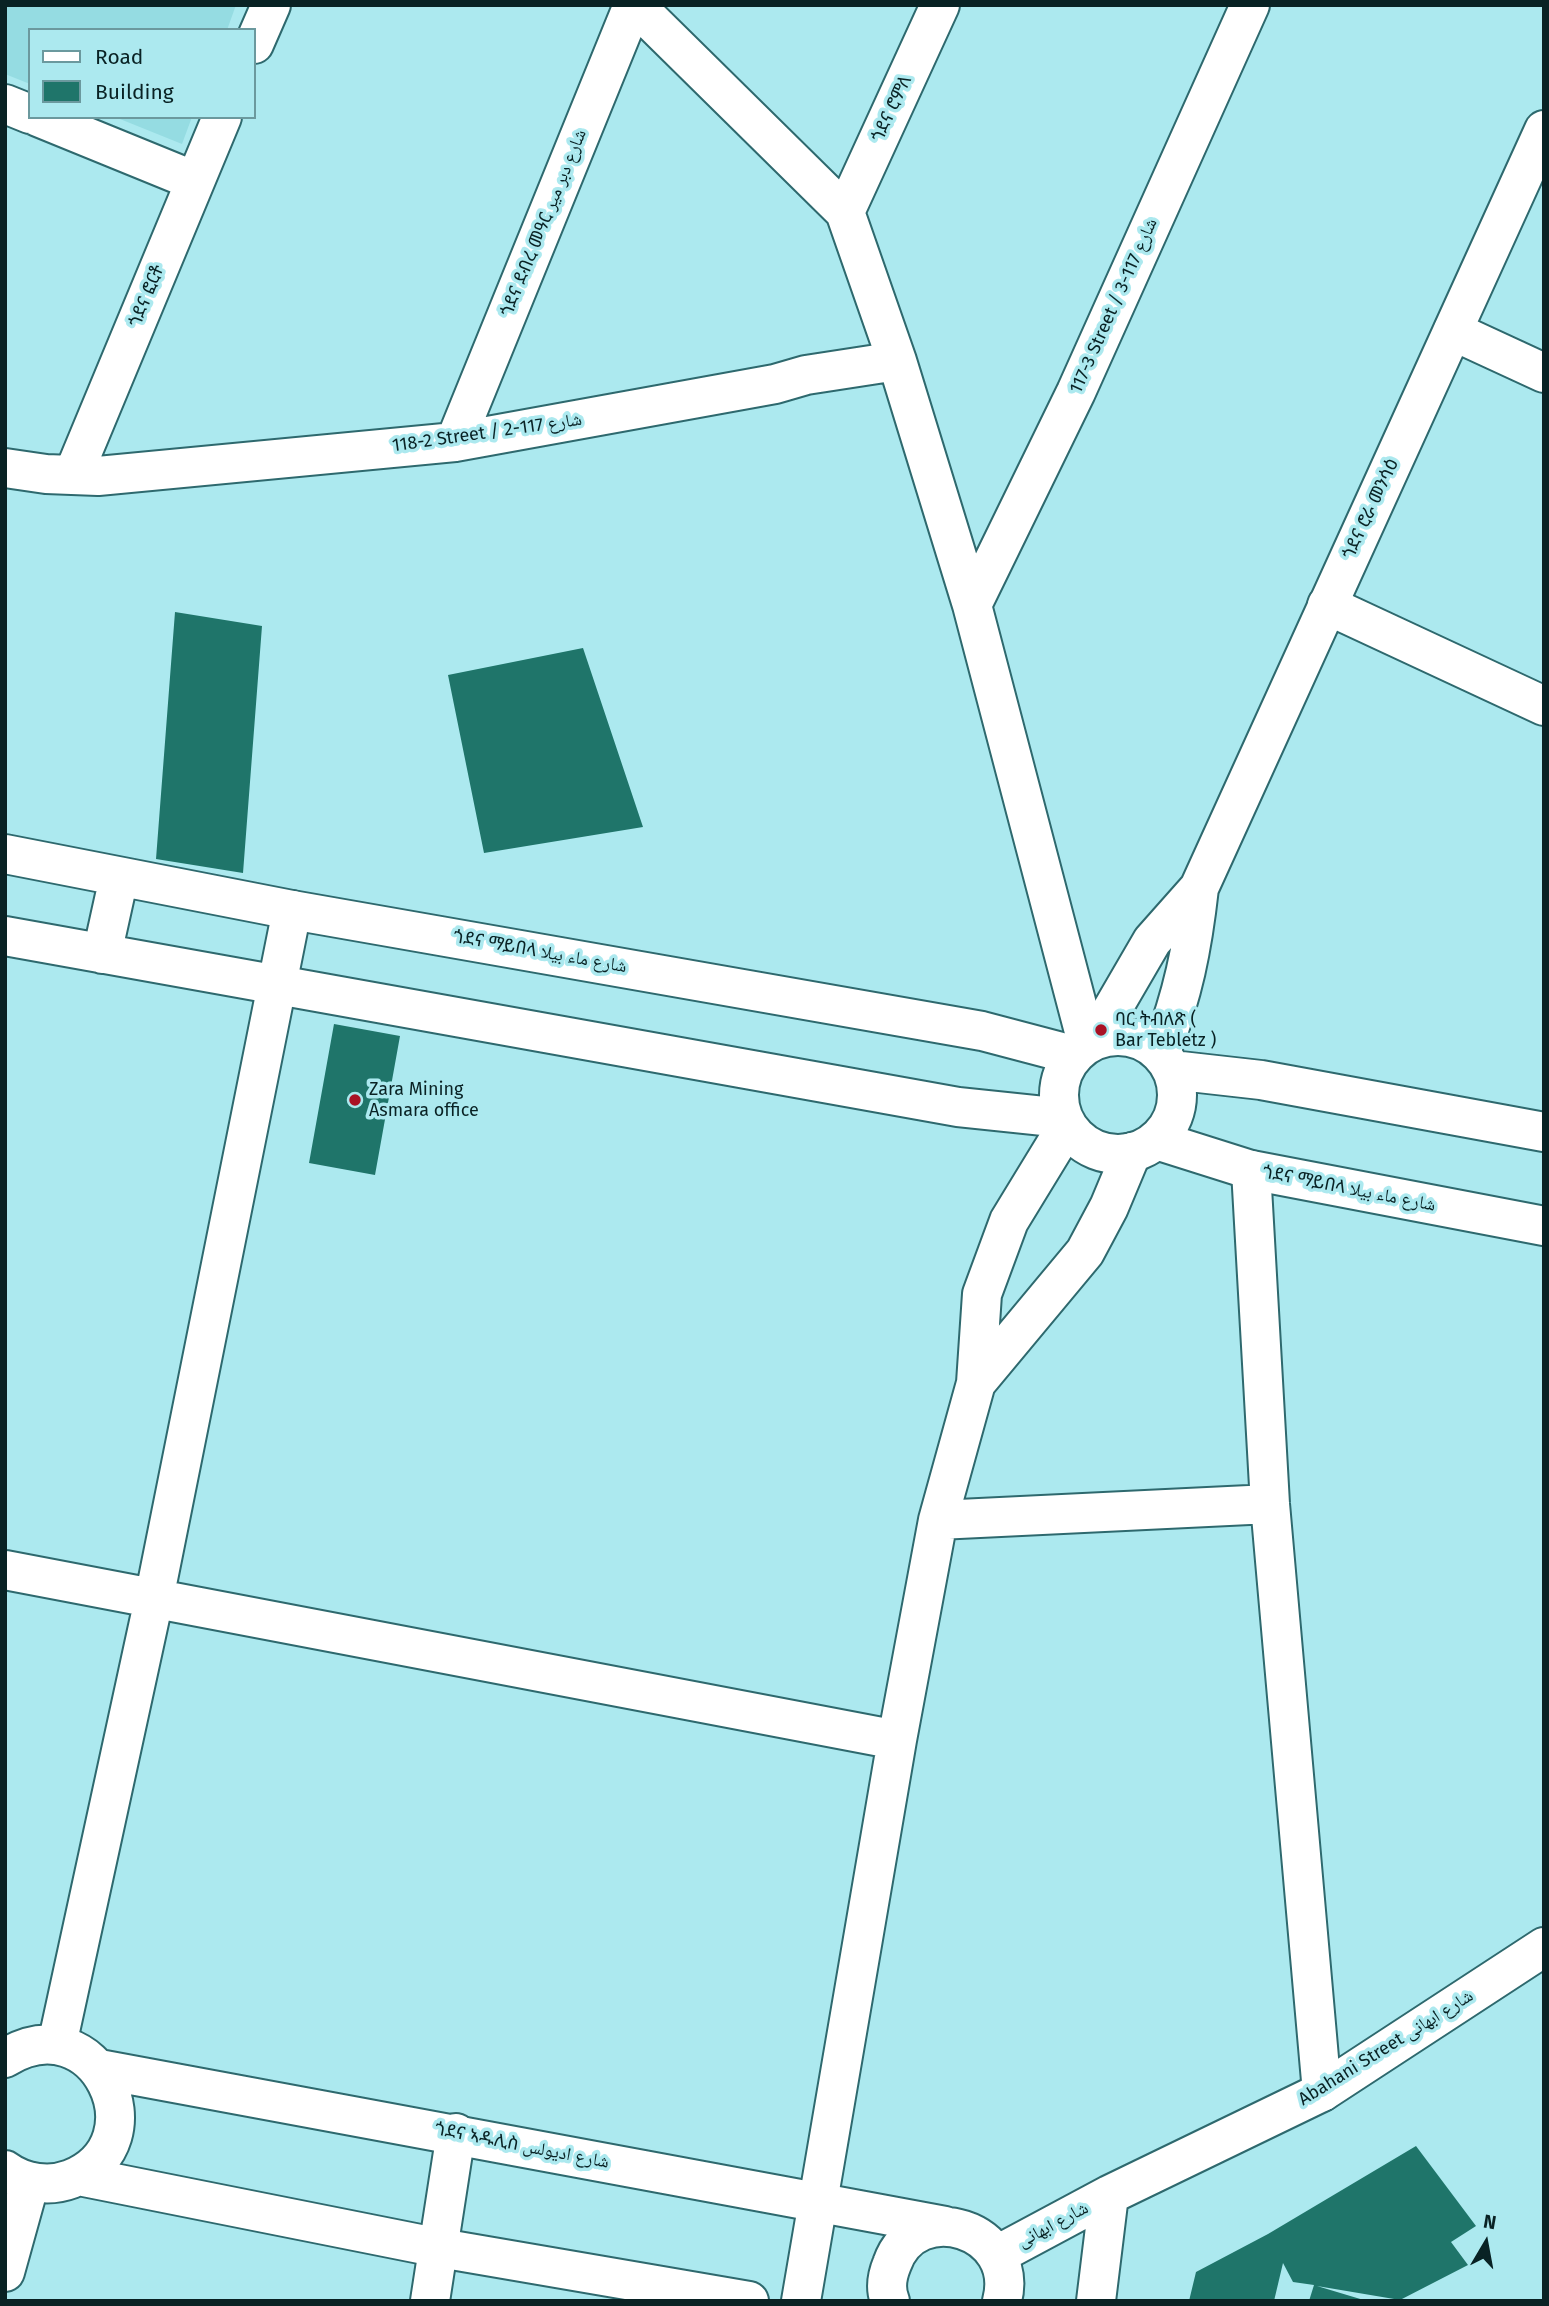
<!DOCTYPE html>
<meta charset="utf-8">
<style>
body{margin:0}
#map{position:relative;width:1549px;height:2306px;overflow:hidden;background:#ace9ef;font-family:"Fira Sans",sans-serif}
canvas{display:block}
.frame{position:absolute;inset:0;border:7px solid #092224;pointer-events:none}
.legend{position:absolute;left:28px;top:28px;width:228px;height:91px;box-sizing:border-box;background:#ace9ef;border:2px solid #6b999e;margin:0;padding:9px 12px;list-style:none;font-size:21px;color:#092224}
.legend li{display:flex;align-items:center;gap:14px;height:35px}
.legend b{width:35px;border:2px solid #6b999e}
.north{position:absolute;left:1451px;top:2208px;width:70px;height:70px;-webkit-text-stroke:5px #ace9ef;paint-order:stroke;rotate:10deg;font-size:19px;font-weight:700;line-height:28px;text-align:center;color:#092224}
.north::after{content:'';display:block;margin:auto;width:24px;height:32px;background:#092224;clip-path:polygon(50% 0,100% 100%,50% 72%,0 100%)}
</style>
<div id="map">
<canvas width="1549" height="2306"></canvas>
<div class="frame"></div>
<ul class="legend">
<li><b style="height:9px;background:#fff"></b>Road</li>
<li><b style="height:19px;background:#1f756a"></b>Building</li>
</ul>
<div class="north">N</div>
</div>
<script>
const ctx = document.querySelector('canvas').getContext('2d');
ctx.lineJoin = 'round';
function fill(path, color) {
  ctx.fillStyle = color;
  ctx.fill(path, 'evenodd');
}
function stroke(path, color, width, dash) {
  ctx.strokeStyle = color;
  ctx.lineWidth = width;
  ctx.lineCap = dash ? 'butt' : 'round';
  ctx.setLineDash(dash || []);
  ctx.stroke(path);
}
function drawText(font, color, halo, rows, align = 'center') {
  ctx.font = font + ' "Fira Sans","Noto Naskh Arabic","Noto Sans Ethiopic",sans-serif';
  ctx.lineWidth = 7;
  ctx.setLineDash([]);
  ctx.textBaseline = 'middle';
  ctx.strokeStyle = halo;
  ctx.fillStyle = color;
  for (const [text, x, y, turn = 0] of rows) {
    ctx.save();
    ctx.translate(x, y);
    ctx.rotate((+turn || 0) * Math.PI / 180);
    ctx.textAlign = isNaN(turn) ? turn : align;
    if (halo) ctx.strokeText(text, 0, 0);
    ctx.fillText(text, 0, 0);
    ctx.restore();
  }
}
const built = new Path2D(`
 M5 5H236L227 30H30V84L5 74Z
 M115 117H192L182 144Z`);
const building = new Path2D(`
 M175 612 262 626 243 873 156 859Z
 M583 648 643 827 484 853 448 675Z
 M334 1024 400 1036 375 1175 309 1163Z
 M1416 2146 1476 2226 1451 2242 1468 2265 1400 2300 1317 2286 1367 2301H1309L1314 2285 1293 2282 1283 2263 1274 2301H1189L1196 2272 1268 2234Z`);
const minor = new Path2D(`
 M635 5 845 212 897 361 972 605 1087 1043
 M254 44 271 5
 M5 104 30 114
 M38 117 195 181
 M845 212 940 5
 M1453 331 1544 373
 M455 442 633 5
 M5 468 46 474 98 476 455 442 775 384 806 375 897 361
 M73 475 222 117
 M972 605 1076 392 1250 5
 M1327 605 1544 706
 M1251 1170 1270 1504 1322 2092
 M976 1383 1085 1252 1109 1207 1132 1152
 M938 1520 1270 1504
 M5 1570 897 1740
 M57 2045 154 1599 292 910
 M5 2272 30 2182
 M430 2301 456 2133
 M801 2301 897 1740 938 1520 976 1383 982 1294 1009 1221 1067 1126`);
const tertiary = new Path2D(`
 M5 2058C96 2001 163 2142 71 2179 50 2187 24 2184 5 2170
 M99 2069 945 2226
 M79 2176 440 2248 749 2301
 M997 2255 1109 2195 1322 2092 1544 1947
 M890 2301C885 2289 887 2276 892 2264 916 2196 1021 2229 1002 2301
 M1096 2301 1109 2195`);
const secondary = new Path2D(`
 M1095 1039 1152 941 1199 888 1544 130
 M1161 1052C1183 993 1192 951 1199 888`);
const trunk = new Path2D(`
 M5 854 292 910 982 1031 1073 1055
 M5 936 958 1107 1063 1118
 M102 954 119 877
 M1059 1095a59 59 0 1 1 118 0a59 59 0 1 1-118 0Z
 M1172 1070 1261 1080 1544 1132
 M1156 1140 1251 1170 1544 1226`);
const markers = [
 [1101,1030,7,"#a91225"],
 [355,1100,7,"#a91225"]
];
const streetNames = [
 ["ጎደና ሮምለ",892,109,-65],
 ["ጎደና ደብረ መዓር شارع دبر مير",544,223,-68],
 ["ጎደና ፎርቶ",147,296,-68],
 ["117-3 Street / شارع 117-3",1114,306,-66],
 ["118-2 Street / شارع 117-2",487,433,-8],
 ["ጎደና ሮራ መንሳዕ",1371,509,-65],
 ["ጎደና ማይበላ شارع ماء بيلا",540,952,10],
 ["ጎደና ማይበላ شارع ماء بيلا",1349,1189,11],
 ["Abahani Street شارع ابهانى",1386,2048,-32],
 ["ጎደና ኣዱሊስ شارع اديولس",522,2146,11],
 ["شارع ابهانى",1053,2225,-28]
];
const poiNames = [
 ["ባር ትብለጽ (",1115,1020],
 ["Bar Tebletz )",1115,1041],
 ["Zara Mining",369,1090],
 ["Asmara office",369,1111]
];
fill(built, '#95dce2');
fill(building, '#1f756a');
stroke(minor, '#2e696e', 42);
stroke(tertiary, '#2e696e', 42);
stroke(secondary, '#2e696e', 42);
stroke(trunk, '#2e696e', 42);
stroke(minor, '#fff', 38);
stroke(tertiary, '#fff', 38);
stroke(secondary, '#fff', 38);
stroke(trunk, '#fff', 38);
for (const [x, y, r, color] of markers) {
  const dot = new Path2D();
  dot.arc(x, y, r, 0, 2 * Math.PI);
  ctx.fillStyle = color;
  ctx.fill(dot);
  stroke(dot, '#ace9ef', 2.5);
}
drawText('18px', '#092224', '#ace9ef', streetNames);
drawText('18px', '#092224', '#ace9ef', poiNames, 'left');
</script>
